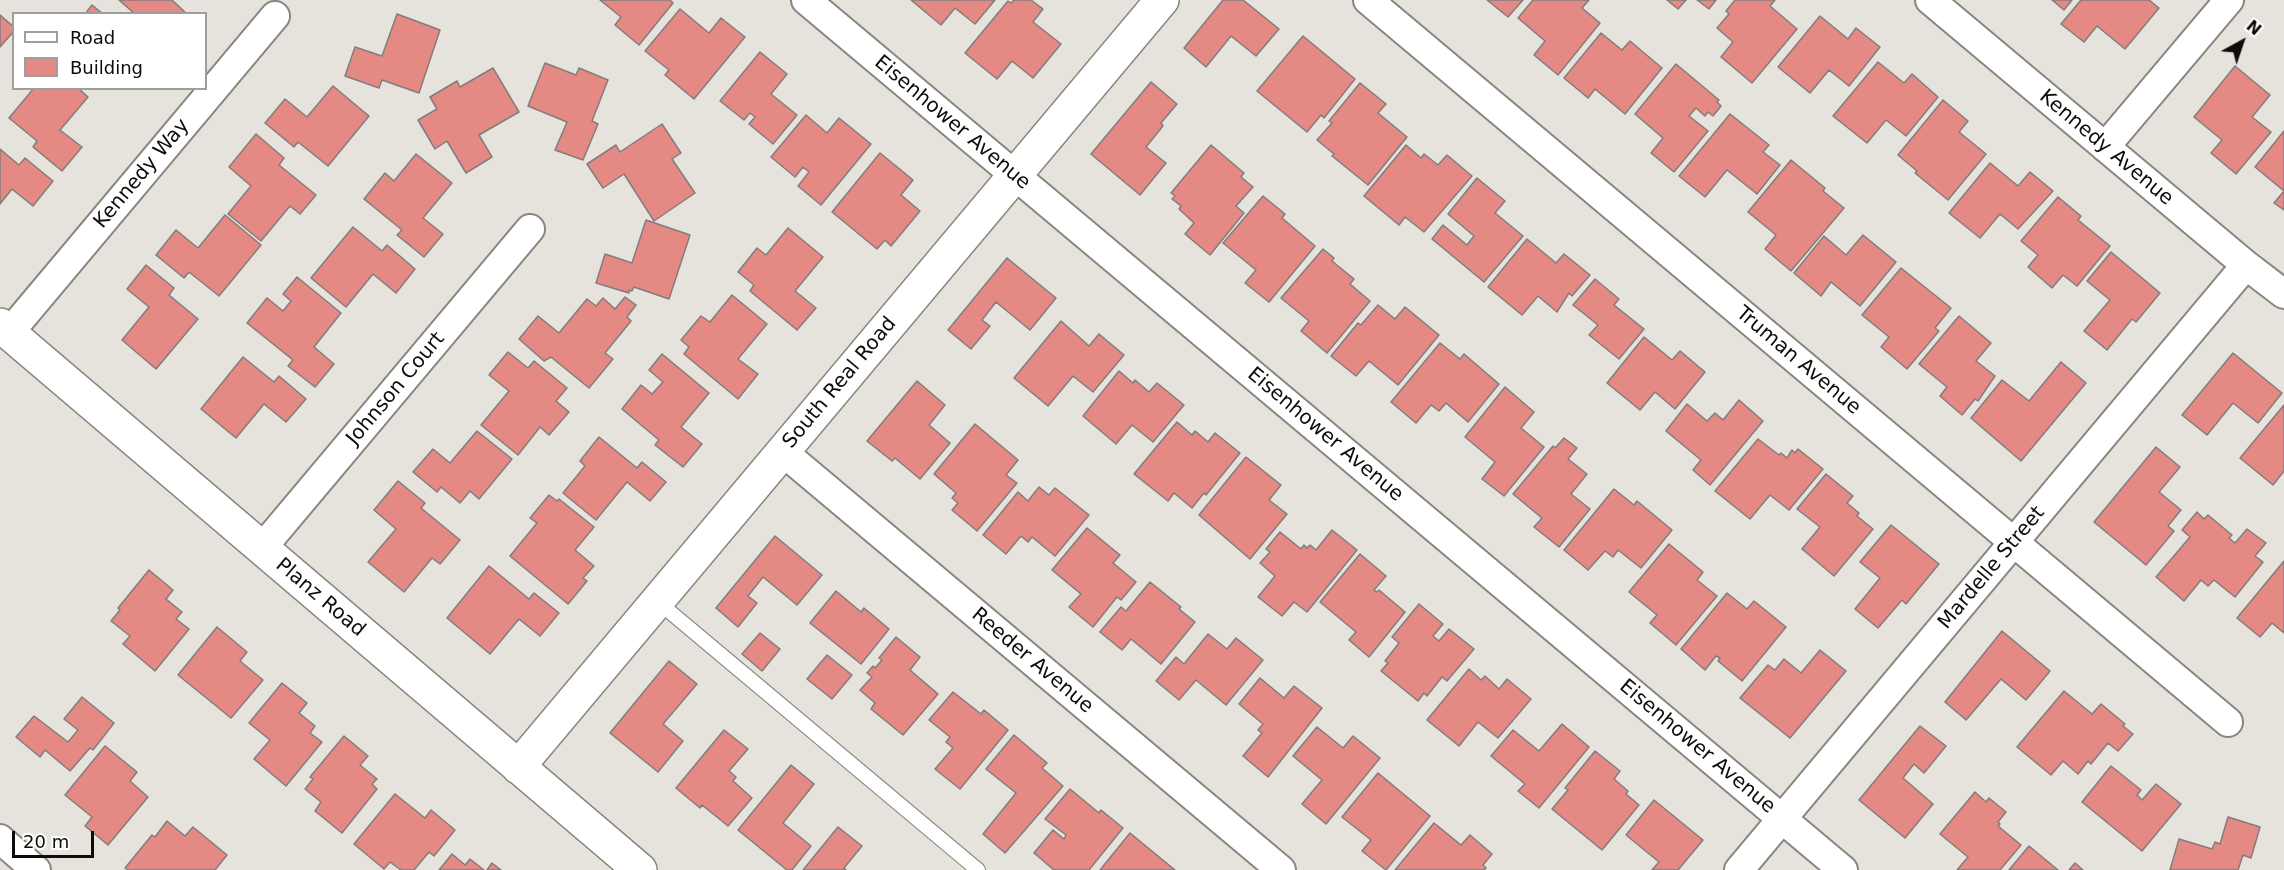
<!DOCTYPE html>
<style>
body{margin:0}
#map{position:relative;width:2284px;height:870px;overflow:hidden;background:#e6e3dd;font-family:"DejaVu Sans",sans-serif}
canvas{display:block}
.legend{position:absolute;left:12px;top:12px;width:195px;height:78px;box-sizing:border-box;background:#fff;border:2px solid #9e9e9d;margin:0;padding:8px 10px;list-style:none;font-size:18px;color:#0d0c0a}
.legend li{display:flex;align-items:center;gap:12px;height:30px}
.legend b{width:30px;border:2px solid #9e9e9d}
.north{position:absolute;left:2212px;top:12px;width:60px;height:60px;-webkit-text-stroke:4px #fff;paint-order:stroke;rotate:40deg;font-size:16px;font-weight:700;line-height:24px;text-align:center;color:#0d0c0a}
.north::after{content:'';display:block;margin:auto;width:21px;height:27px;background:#0d0c0a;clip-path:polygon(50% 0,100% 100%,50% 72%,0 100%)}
.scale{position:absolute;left:12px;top:831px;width:82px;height:27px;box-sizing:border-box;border:3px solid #0d0c0a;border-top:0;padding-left:8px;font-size:18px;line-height:21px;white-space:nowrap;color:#0d0c0a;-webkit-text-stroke:4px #fff;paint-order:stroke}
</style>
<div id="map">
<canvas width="2284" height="870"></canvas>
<ul class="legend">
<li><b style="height:8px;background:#fff"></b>Road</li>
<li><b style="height:16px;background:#e48984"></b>Building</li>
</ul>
<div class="north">N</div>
<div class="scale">20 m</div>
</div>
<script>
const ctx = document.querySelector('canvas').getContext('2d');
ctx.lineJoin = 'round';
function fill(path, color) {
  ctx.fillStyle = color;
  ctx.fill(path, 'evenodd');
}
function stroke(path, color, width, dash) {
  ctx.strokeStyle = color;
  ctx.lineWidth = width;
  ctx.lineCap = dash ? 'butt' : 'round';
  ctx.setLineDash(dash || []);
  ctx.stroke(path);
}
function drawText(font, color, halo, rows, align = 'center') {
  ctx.font = font + ' "DejaVu Sans",sans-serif';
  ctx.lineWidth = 4.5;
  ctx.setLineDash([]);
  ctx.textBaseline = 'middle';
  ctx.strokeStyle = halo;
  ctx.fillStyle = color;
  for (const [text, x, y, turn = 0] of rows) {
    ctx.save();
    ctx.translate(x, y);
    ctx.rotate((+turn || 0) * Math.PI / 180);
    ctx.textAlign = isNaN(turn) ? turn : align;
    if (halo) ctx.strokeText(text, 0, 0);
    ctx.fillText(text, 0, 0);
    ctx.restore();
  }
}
const building = new Path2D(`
 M119 0H172L187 14H135Z
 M600 0H670L673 3 639 45 615 25 621 17Z
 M911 0H995L975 24 955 8 941 25Z
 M1014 0H1031L1043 9 1033 22 1061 44 1033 78 1012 61 997 79 965 53 1008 1 1011 3Z
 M1223 0H1243L1279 29 1256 56 1231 36 1206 67 1184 48Z
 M1487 0H1523L1508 17Z
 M1533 0H1589L1582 8 1600 23 1558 75 1534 55 1545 41 1518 18Z
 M1667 0H1686L1678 9Z
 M1697 0H1716L1709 9Z
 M1735 0H1775L1770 6 1797 29 1752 83 1721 57 1733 42 1717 28 1729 14 1726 11Z
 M2052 0H2072L2064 10Z
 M2081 0H2149L2159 8 2125 49 2097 26 2084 42 2061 24Z
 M92 5 103 14H85Z
 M680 9 709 33 721 18 745 37 694 99 665 75 669 70 645 51Z
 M397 14 440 30 419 93 382 80 379 88 345 76 355 47 382 56Z
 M0 15 14 27V31L0 47Z
 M1820 16 1848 39 1856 28 1880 47 1849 86 1829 70 1810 93 1778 67Z
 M1601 33 1622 50 1630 41 1662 68 1625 114 1595 89 1588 98 1564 78Z
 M1303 36 1355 79 1324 118 1321 115 1307 132 1257 91Z
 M760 52 787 74 771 94 797 115 773 144 749 124 755 117 750 113 744 120 720 101Z
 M1878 62 1904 83 1912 74 1938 97 1906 136 1886 120 1867 143 1833 116Z
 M545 63 576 75 579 68 608 80 592 121 598 124 583 160 555 150 567 122 528 106Z
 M1676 64 1719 100 1717 102 1721 106 1713 116 1708 112 1705 116 1696 108 1689 116 1708 131 1674 172 1651 153 1663 138 1635 114Z
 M2235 66 2270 95 2252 117 2271 132 2236 174 2211 153 2222 140 2194 117Z
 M493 68 519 112 479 135 492 157 466 173 447 141 435 149 418 120 437 109 430 97 457 81 460 87Z
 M1151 82 1177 104 1161 123 1163 126 1146 147 1166 163 1140 195 1091 154Z
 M1360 83 1386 104 1378 113 1407 137 1368 185 1332 156 1334 154 1317 140 1332 123 1329 121Z
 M333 86 369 116 328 166 298 142 294 147 265 123 285 99 307 117Z
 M34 88H78L88 97 60 130 82 147 62 171 33 147 37 141 9 118Z
 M1943 100 1968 121 1959 132 1986 154 1948 200 1915 173 1917 171 1898 155Z
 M1730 114 1769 145 1763 152 1780 165 1757 194 1727 170 1705 197 1679 176Z
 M806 115 827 133 839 118 871 144 821 205 798 186 809 172 803 167 795 177 771 157Z
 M662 124 681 153 672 159 695 193 654 221 624 174 603 188 587 164 616 145 620 152Z
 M2284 131V191L2255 167Z
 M256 134 284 158 279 165 316 195 300 214 290 206 261 241 228 214 251 186 229 167Z
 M1211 145 1244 173 1241 177 1253 187 1236 206 1244 213 1210 255 1185 234 1194 223 1179 209 1181 206 1172 199 1175 196 1171 193Z
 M1406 145 1421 158 1424 154 1438 165 1447 155 1472 176 1424 232 1405 217 1399 225 1364 196Z
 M0 149 19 165 25 158 53 181 33 206 12 189 0 204Z
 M880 153 913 180 901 195 920 211 891 246 885 240 877 249 832 212Z
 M416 154 452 183 423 218 443 234 424 257 397 235 402 230 364 199 385 173 394 181Z
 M1791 160 1825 188 1823 191 1844 208 1791 271 1765 249 1776 235 1748 212Z
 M1990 163 2018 186 2030 172 2053 191 2018 229 2000 214 1980 238 1949 213Z
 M1477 178 1505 201 1495 213 1523 236 1484 282 1432 239 1443 225 1467 245 1474 236 1448 214Z
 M2284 191V210L2274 203Z
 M1263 196 1285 214 1282 218 1315 246 1269 302 1245 283 1256 270 1223 243Z
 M2058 197 2081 216 2078 220 2110 246 2077 286 2063 275 2052 288 2028 267 2038 255 2021 241Z
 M225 215 261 245 219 296 189 272 184 278 156 255 176 230 198 248Z
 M646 220 690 235 669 299 634 287 632 291 629 290V293L596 283 605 254 632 263Z
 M353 227 382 251 387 245 415 269 396 293 373 274 346 307 311 278Z
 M788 228 823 257 795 291 816 308 797 330 750 291 754 285 738 272 757 248 766 255Z
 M1863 235 1896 262 1860 306 1831 282 1821 296 1794 273 1824 236 1846 255Z
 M1527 239 1556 263 1564 254 1590 275 1572 296 1569 293 1557 312 1538 296 1522 315 1488 287Z
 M1323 249 1334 258 1332 261 1354 279 1350 284 1370 301 1327 353 1301 331 1309 321 1281 298Z
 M2111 252 2160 293 2136 322 2132 319 2107 350 2084 331 2110 300 2087 281Z
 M1007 258 1056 298 1030 330 996 302 982 320 990 326 971 349 948 330Z
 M146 265 174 288 169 295 198 319 156 369 122 340 149 307 127 289Z
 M1901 268 1951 308 1935 328 1939 331 1907 369 1881 347 1889 337 1862 315Z
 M297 277 341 313 314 347 334 364 315 387 288 366 293 360 247 323 267 298 283 311 291 301 283 294Z
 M1595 279 1619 299 1614 305 1644 329 1619 359 1589 335 1598 325 1573 305Z
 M732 295 767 324 738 359 758 374 738 399 684 354 689 347 681 340 701 316 710 322Z
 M625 297 636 305 627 317 631 321 605 353 613 359 589 388 551 357 544 361 519 339 538 316 559 333 587 299 596 306 603 298 615 309Z
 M1378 305 1395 319 1405 307 1439 335 1398 385 1369 361 1356 376 1331 356 1358 323 1361 325Z
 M1959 316 1991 343 1976 361 1995 376 1978 401 1975 399 1962 415 1940 396 1947 387 1919 364Z
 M1061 321 1089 346 1099 334 1124 355 1093 392 1073 376 1048 406 1014 378Z
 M1644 337 1672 360 1680 351 1705 372 1675 409 1655 392 1640 410 1607 383Z
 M1440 343 1460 359 1464 354 1499 384 1468 422 1446 403 1439 411 1431 405 1416 423 1391 402Z
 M508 352 528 368 534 361 567 388 556 401 569 412 549 435 540 427 518 455 481 425 509 391 489 375Z
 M2233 353 2282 393 2258 423 2233 403 2207 435 2182 415Z
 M662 354 709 393 681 427 702 444 683 467 655 445 659 440 622 409 641 385 652 394 663 382 649 370Z
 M243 357 274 382 279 376 306 399 286 422 264 404 236 438 201 409Z
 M2061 362 2086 383 2021 461 1971 418 2002 380 2029 401Z
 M1119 371 1133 383 1135 380 1149 392 1157 383 1184 405 1153 442 1132 425 1116 444 1083 416Z
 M917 381 945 405 929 425 950 443 920 479 895 458 892 461 867 441Z
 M1505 387 1534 412 1521 428 1544 447 1504 496 1482 479 1495 462 1465 437Z
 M1739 400 1763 421 1710 485 1693 470 1701 460 1666 431 1687 404 1707 421 1715 413 1723 420Z
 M2284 405V471L2273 485 2240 458Z
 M1177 422 1192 435 1195 431 1208 442 1215 433 1240 453 1206 495 1204 493 1192 508 1174 493 1168 501 1134 474Z
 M975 424 1018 460 1006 475 1017 483 977 531 952 510 958 503 952 498 956 493 934 474Z
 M477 431 512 459 479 499 470 491 460 503 441 487 437 492 413 472 433 449 450 463Z
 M599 437 637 468 642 462 666 482 650 501 627 482 596 520 563 493 585 466 580 461Z
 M1564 438 1577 448 1568 459 1587 474 1571 494 1590 509 1559 547 1534 527 1542 518 1513 494 1553 446 1555 448Z
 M1758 439 1779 455 1781 453 1787 458 1792 450 1795 453 1798 449 1823 469 1789 510 1770 495 1750 519 1715 491Z
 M2156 447 2180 467 2159 492 2181 510 2168 526 2174 531 2146 565 2094 522Z
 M1246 457 1281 485 1269 500 1287 514 1250 559 1199 515Z
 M1826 474 1853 496 1847 503 1859 513 1857 516 1873 529 1834 576 1802 549 1820 527 1797 509Z
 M398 481 425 503 421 508 460 540 440 564 432 558 404 592 368 562 396 529 374 510Z
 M1039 487 1049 495 1055 488 1089 515 1055 556 1032 537 1028 542 1021 536 1006 554 983 535 1018 492 1028 501Z
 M1614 489 1634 505 1637 501 1672 530 1641 568 1618 550 1613 557 1605 551 1588 570 1564 550Z
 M549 495 557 501 559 499 594 527 575 550 594 566 583 578 587 581 568 604 510 556 537 523 530 518Z
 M2197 512 2204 519 2208 515 2232 535 2229 538 2235 543 2247 529 2266 543 2255 556 2263 562 2235 597 2214 580 2208 586 2201 580 2184 601 2156 577 2190 537 2182 530Z
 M1891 525 1939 564 1906 604 1902 600 1878 628 1855 609 1880 578 1860 562Z
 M1087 528 1120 555 1113 563 1136 582 1121 600 1117 597 1093 627 1069 607 1081 594 1052 570Z
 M1332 530 1357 550 1307 612 1294 602 1282 616 1258 597 1275 576 1260 563 1270 552 1266 549 1280 532 1301 549 1304 545 1307 548 1310 545 1316 550Z
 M775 536 822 575 797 605 763 577 748 596 757 603 738 627 716 608Z
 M1669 544 1703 572 1697 580 1717 596 1676 645 1650 623 1657 615 1629 592Z
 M1360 554 1386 576 1374 590 1376 592 1379 590 1405 612 1369 657 1349 640 1356 632 1320 602Z
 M2284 561V633L2272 623 2260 637 2237 618Z
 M489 566 529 599 534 593 559 613 540 636 519 619 490 654 447 618Z
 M149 570 173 590 166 599 182 612 176 619 189 629 155 671 123 644 130 636 111 621 120 610 118 608Z
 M1150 582 1181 607 1179 609 1195 622 1161 664 1131 639 1122 650 1100 632 1121 607 1126 611Z
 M836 591 861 612 864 608 889 629 861 664 810 623Z
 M1727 593 1747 609 1754 601 1786 627 1742 681 1718 661 1720 658 1716 656 1705 670 1681 649Z
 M1419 604 1443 624 1433 636 1439 641 1449 629 1474 649 1447 681 1442 677 1427 696 1424 693 1418 701 1381 671 1388 663 1385 661 1399 643 1392 637Z
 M217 627 247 652 240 661 263 680 231 718 178 675Z
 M2002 631 2050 671 2026 700 2001 679 1966 720 1945 702Z
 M760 633 780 649 762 671 742 654Z
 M1208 634 1227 649 1236 638 1263 660 1226 705 1196 680 1179 700 1156 681 1176 657 1184 664Z
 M896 637 920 657 910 670 938 694 903 735 871 709 875 703 860 690 872 677 867 673 873 666 875 668 882 660 879 658Z
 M1820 650 1846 671 1790 738 1740 698 1768 665 1775 670 1784 659 1801 673Z
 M827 655 852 675 832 699 807 679Z
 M669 661 697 684 663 724 683 741 658 772 610 733Z
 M1469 669 1481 680 1485 676 1499 689 1507 679 1531 699 1498 738 1478 722 1459 746 1427 720Z
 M1260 678 1284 698 1294 686 1322 708 1268 777 1243 756 1262 733 1258 730 1263 724 1239 704Z
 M282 683 307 703 299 713 315 726 310 733 322 742 286 786 254 759 270 740 249 723Z
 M2064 691 2092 714 2101 704 2125 724 2123 726 2133 734 2118 751 2108 743 2091 764 2088 761 2078 774 2063 761 2051 775 2017 747Z
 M953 692 981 714 984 710 1008 730 960 789 935 769 953 748 946 742 950 737 929 720Z
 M82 697 114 723 93 750 90 748 70 771 45 750 40 757 16 737 34 716 68 742 78 730 64 719Z
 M1562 724 1589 747 1539 808 1518 791 1525 784 1491 756 1513 730 1539 751Z
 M1920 726 1946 746 1924 773 1914 764 1903 778 1933 804 1905 838 1859 800Z
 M1317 727 1343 748 1353 736 1380 758 1326 824 1302 804 1322 780 1293 756Z
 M724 730 748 749 729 771 736 777 733 781 752 798 728 826 702 805 700 808 676 788Z
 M1014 735 1047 763 1042 768 1063 786 1005 853 983 834 1016 793 986 769Z
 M344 736 368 756 360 765 377 779 372 784 377 789 342 833 315 811 321 802 305 789 313 779 310 777Z
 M105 746 137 772 130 781 148 797 108 845 85 826 92 817 65 795Z
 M1595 751 1620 771 1614 779 1628 791 1626 794 1639 805 1602 850 1552 809 1568 790 1565 788Z
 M791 765 814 784 783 823 811 846 792 870H787L738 830Z
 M2111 766 2141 790 2137 795 2142 800 2156 784 2181 804 2142 851 2082 802Z
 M1378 773 1430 816 1386 870 1362 851 1371 840 1342 817Z
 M1070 789 1099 813 1101 810 1123 828 1089 870H1054L1034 853 1053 830 1064 839 1066 835 1045 819Z
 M1975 792 1986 802 1989 798 2006 812 1998 822 2000 824 1998 826 2021 845 2000 870H1957L1968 857 1940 834Z
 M395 794 425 818 431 810 455 830 434 856 429 852 414 870H401L390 862 384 869 354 844Z
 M1654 800 1703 840 1678 870H1652L1659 862 1626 835Z
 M2228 817 2260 827 2251 858 2243 855 2238 870H2170L2179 839 2212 849 2215 842 2220 844Z
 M167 821 185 836 193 827 227 855 215 870H128L125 868 152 835 155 837Z
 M1434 823 1461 845 1470 835 1492 854 1483 865 1486 868 1484 870H1395Z
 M838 827 862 846 844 868 846 870H803Z
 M1130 833 1175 870H1100Z
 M2029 846 2058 870H2009Z
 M452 854 465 865 470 859 484 870H439Z
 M492 863 501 870H487Z
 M2075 863 2083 870H2069Z`);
const service = new Path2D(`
 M657 601 978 870`);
const minor = new Path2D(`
 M806 0 1843 870
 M1368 0 2228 722
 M1930 0 2246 265 2284 294
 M2105 147 2229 0
 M9 333 275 16
 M783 452 1281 870
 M262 548 530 229
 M0 839 36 870
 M1739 870 2246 265`);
const tertiary = new Path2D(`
 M0 325 640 870
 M518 767 1162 0`);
const streetNames = [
 ["Eisenhower Avenue",952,123,40],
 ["Kennedy Avenue",2106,148,40],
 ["Kennedy Way",142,174,-50],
 ["Truman Avenue",1798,361,40],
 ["South Real Road",840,383,-50],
 ["Johnson Court",396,389,-50],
 ["Eisenhower Avenue",1325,435,40],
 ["Mardelle Street",1992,568,-50],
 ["Planz Road",320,598,40],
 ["Reeder Avenue",1032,661,40],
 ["Eisenhower Avenue",1697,747,40]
];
fill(building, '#e48984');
stroke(building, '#847c7c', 1.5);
stroke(service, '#898681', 16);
stroke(minor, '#898681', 32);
stroke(tertiary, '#898681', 36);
stroke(service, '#fff', 14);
stroke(minor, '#fff', 28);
stroke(tertiary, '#fff', 33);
drawText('20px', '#0d0c0a', '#fff', streetNames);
</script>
